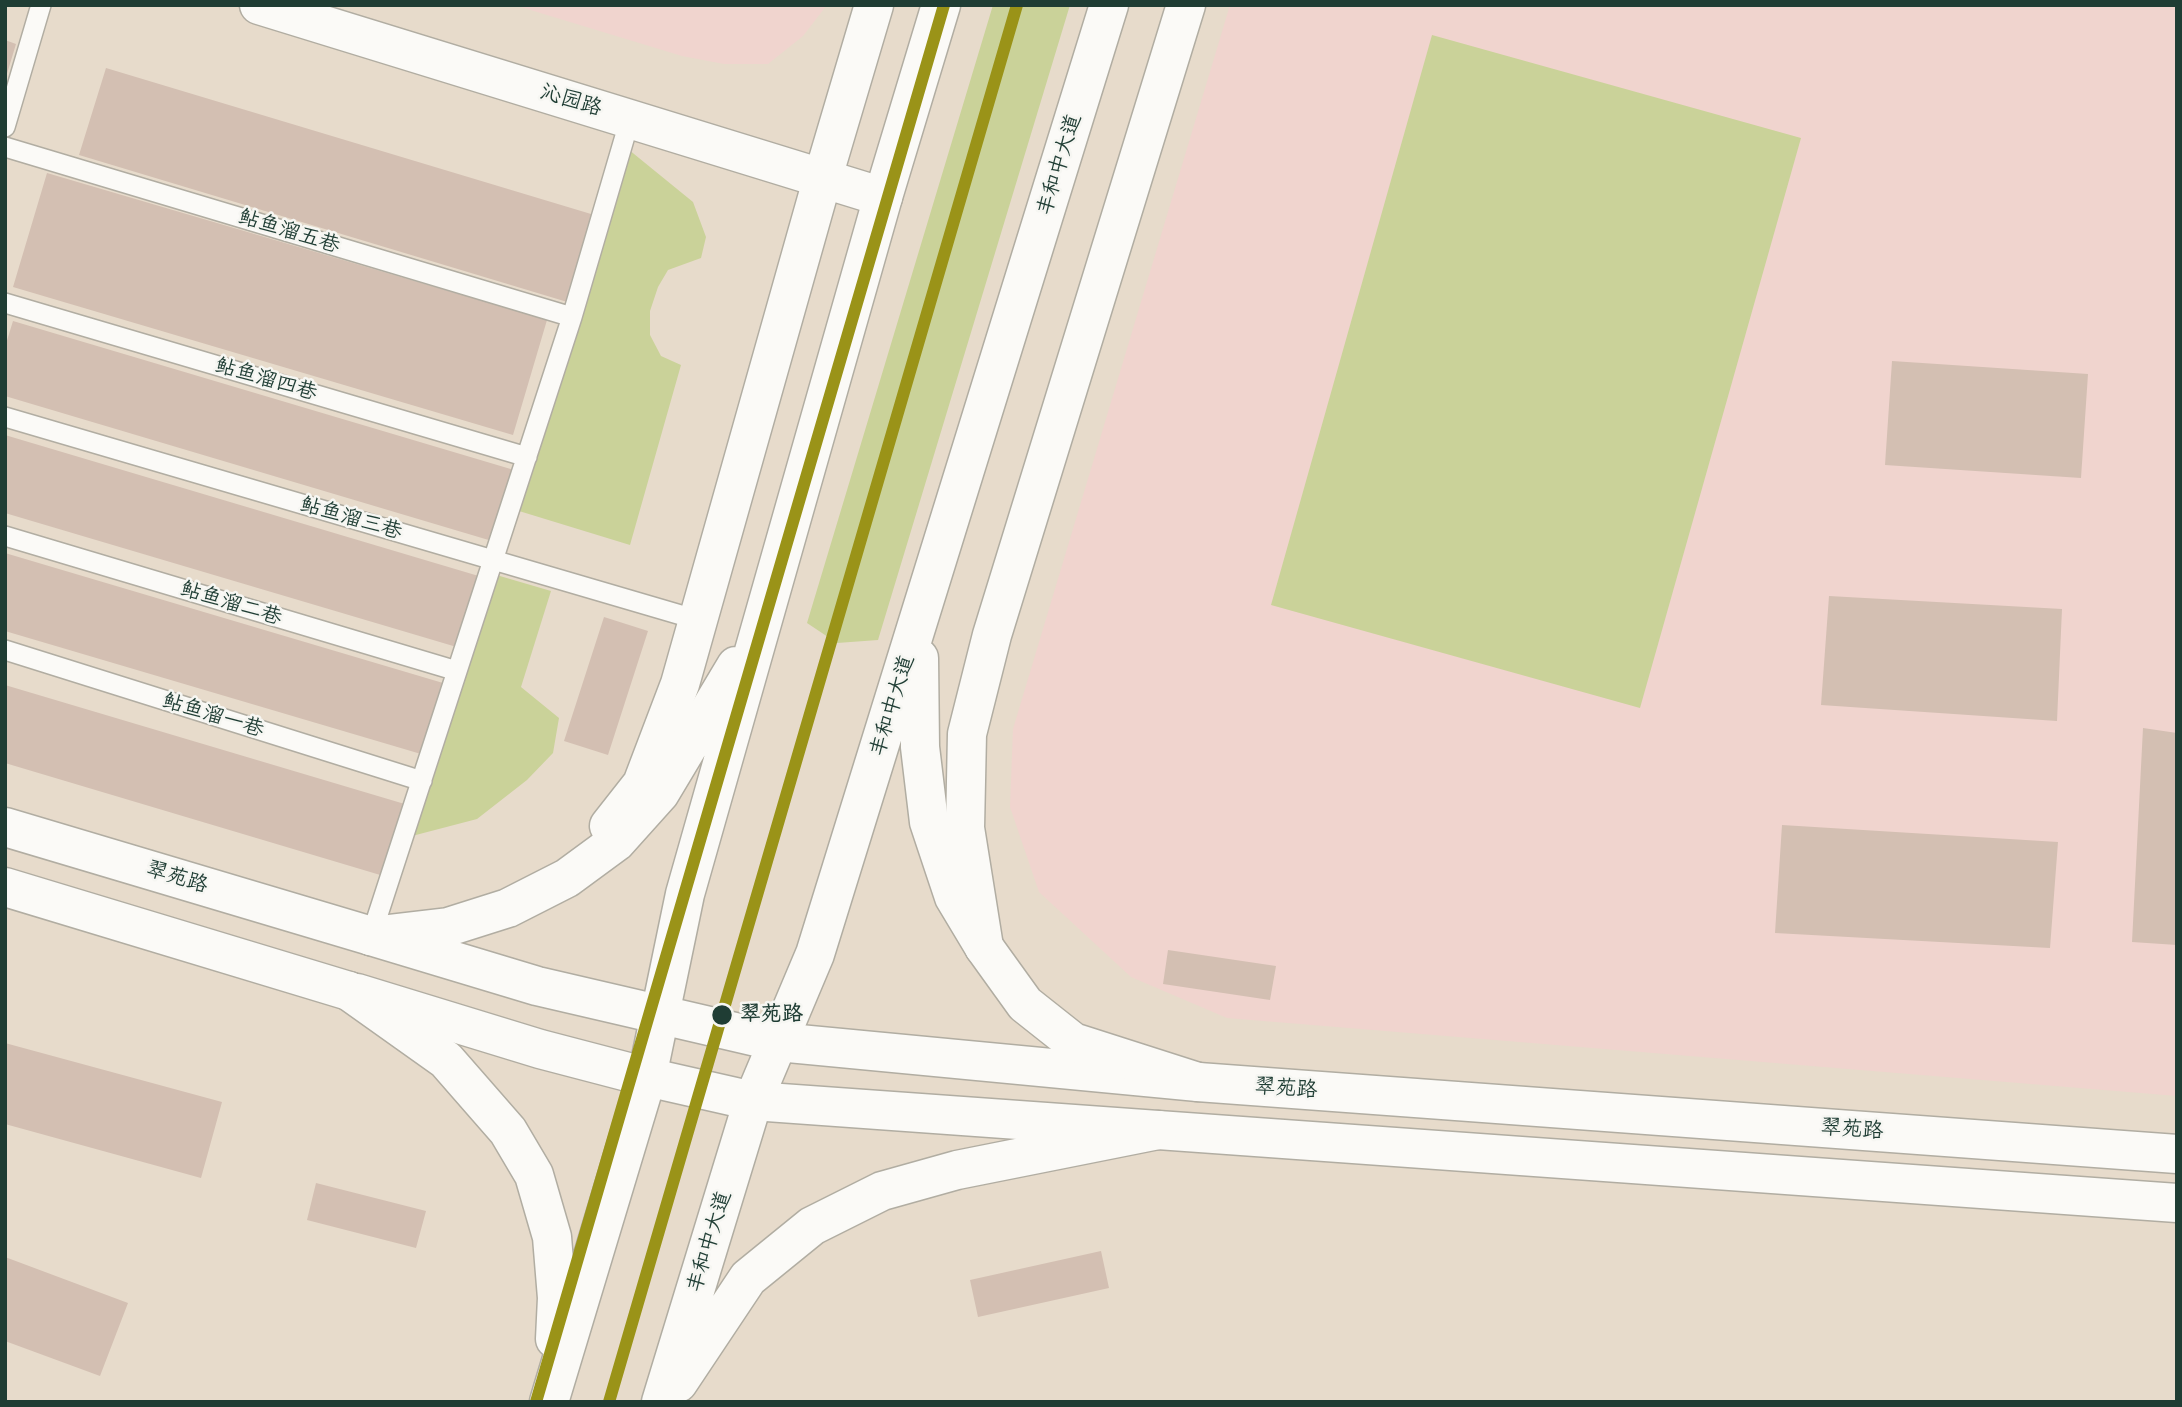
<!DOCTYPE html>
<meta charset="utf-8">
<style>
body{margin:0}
#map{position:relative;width:2182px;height:1407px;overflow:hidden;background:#e7dbcb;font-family:Pangolin,sans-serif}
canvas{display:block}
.frame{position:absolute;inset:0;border:7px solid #1f3d34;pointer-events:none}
</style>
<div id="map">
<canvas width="2182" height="1407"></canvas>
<div class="frame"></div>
</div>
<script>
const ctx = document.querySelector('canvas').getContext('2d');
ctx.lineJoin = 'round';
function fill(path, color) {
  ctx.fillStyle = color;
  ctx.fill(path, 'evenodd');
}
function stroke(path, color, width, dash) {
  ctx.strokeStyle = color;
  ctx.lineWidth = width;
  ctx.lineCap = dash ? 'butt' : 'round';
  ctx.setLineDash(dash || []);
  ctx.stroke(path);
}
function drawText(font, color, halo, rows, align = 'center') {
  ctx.font = font + ' Pangolin,"LXGW WenKai TC",sans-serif';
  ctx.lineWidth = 5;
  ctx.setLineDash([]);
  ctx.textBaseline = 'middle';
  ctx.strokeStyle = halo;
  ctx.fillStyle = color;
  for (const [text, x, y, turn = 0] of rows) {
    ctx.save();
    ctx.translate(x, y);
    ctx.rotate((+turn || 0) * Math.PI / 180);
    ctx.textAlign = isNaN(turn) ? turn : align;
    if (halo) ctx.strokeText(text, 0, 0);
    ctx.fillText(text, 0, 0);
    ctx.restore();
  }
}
const built = new Path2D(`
 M514 5H827L803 36 768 64H724L682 56Z
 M1230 5H2177V1096L1227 1018 1131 977 1039 892 1010 807 1013 729Z`);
const green = new Path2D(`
 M993 5H1070L878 640 837 643 807 623Z
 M1432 35 1801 138 1640 708 1271 605Z
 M623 145 693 202 706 237 701 258 668 270 658 287 650 311V335L661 356 681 365 630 545 519 511Z
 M493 574 551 591 521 687 559 718 553 753 527 780 477 819 412 836Z`);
const building = new Path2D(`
 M5 40 16 44 6 77H5Z
 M106 68 601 217 574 304 79 155Z
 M47 173 547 320 513 435 13 287Z
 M13 321 514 470 492 541 5 396V347Z
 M1892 361 2088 374 2081 478 1885 465Z
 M5 435 482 577 460 648 5 513Z
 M5 553 443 683 421 754 5 631Z
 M1829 596 2062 609 2057 721 1821 705Z
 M604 617 648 631 608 755 564 741Z
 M5 685 408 805 387 877 5 763Z
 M2143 728 2177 733V945L2132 942Z
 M1782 825 2058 842 2050 948 1775 933Z
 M1168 950 1276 966 1270 1000 1163 984Z
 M5 1043 222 1102 201 1178 5 1124Z
 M316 1183 426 1211 416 1248 307 1220Z
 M1101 1251 1109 1288 978 1317 970 1280Z
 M5 1257 128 1303 100 1376 5 1341Z`);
const service = new Path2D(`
 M5 127 41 5
 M5 147 572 317
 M5 303 527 457
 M5 417 698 620
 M5 536 457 671
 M5 650 422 781
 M371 936 572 317 630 119`);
const minor = new Path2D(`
 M259 5 883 197`);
const tertiary = new Path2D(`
 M5 827 371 936
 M5 887 349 991`);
const secondary = new Path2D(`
 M609 826 642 784 680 684 823 177 874 5
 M371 936 537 986 778 1042 1198 1082 2177 1154
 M984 947 965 828 967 734 992 635 1186 5
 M357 993 540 1049 647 1077 753 1101 2177 1203`);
const primary = new Path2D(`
 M919 658 920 747 929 822 954 897 984 947 1025 1004 1073 1042 1198 1082
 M371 936 448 927 508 908 567 878 616 842 660 793 736 666
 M349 991 446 1060 508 1131 534 1175 552 1237 557 1298 555 1339
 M678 1383 748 1278 812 1226 882 1191 957 1170 1158 1130
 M549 1402 647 1077 685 894 883 197 941 5
 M661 1402 753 1101 815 954 1109 5`);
const metro1 = new Path2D(`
 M536 1402 944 5
 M609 1402 1017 5`);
const markers = [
 [722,1015,11,"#1f3d34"]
];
const streetNames = [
 ["沁园路",571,101,17],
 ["丰和中大道",1060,165,-73],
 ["鲇鱼溜五巷",289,232,17],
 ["鲇鱼溜四巷",266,380,16],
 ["鲇鱼溜三巷",351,519,16],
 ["鲇鱼溜二巷",231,604,17],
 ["丰和中大道",893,706,-73],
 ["鲇鱼溜一巷",213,716,17],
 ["翠苑路",177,878,17],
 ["翠苑路",1286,1089,4],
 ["翠苑路",1852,1130,4],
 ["丰和中大道",710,1242,-73]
];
const stopNames = [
 ["翠苑路",740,1015]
];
fill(built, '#f0d4ce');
fill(green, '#cad299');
fill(building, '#d3bfb2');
stroke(service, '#b1ada2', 22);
stroke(minor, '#b1ada2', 41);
stroke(tertiary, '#b1ada2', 41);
stroke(secondary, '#b1ada2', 41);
stroke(primary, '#b1ada2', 41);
stroke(service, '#fbfaf7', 19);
stroke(minor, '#fbfaf7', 38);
stroke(tertiary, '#fbfaf7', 38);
stroke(secondary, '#fbfaf7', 38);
stroke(primary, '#fbfaf7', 38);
stroke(metro1, '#9a9318', 12);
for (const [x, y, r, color] of markers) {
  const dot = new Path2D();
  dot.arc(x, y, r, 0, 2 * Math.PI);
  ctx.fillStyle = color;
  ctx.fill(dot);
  stroke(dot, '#f6f6f2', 2.5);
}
drawText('21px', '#1f3d34', '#f6f6f2', streetNames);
drawText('bold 21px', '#1f3d34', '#f6f6f2', stopNames, 'left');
</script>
